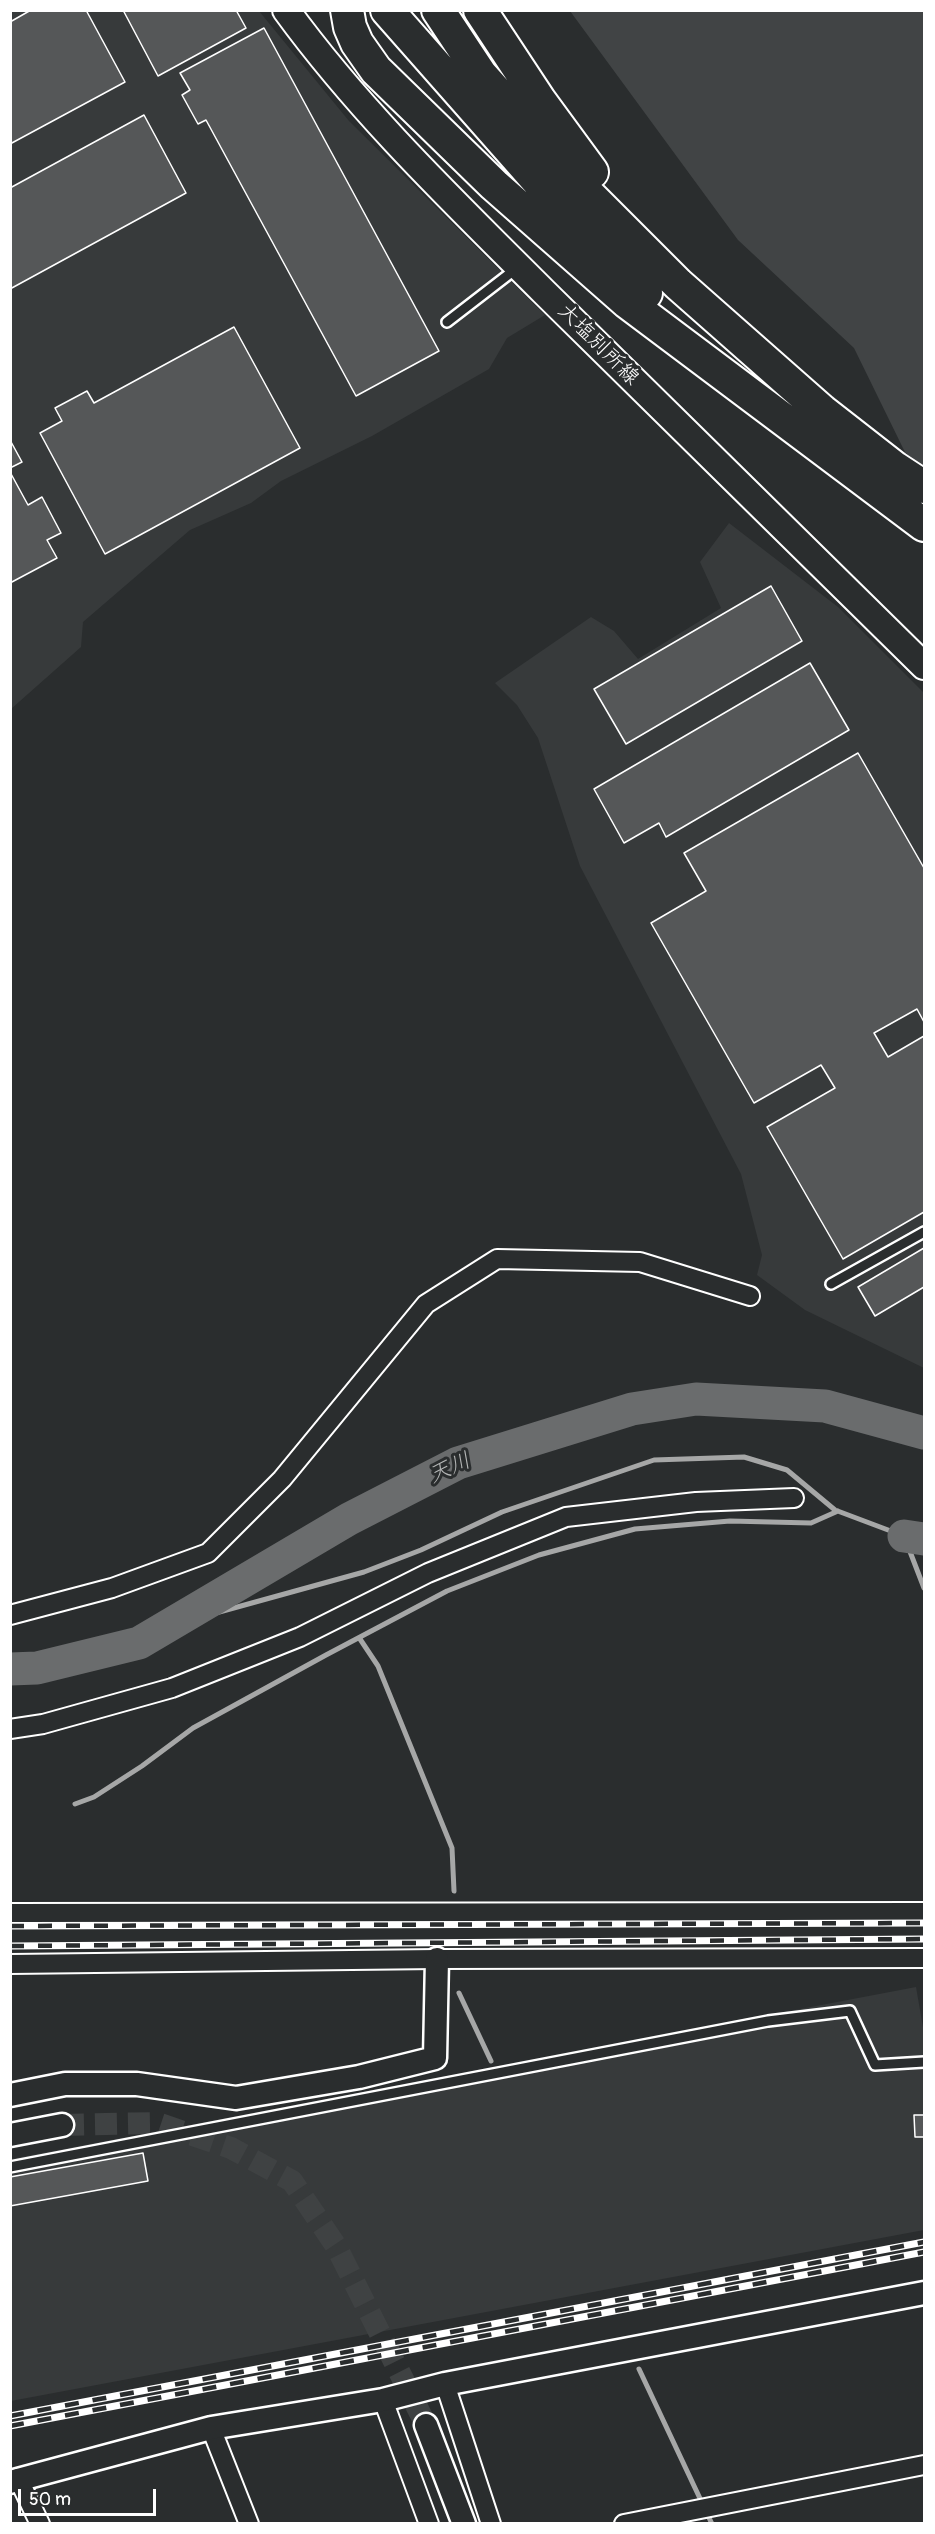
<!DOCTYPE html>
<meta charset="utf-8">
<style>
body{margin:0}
#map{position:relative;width:935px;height:2534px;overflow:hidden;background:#2a2d2e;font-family:Pangolin,sans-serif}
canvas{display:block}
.frame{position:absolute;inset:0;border:12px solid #fff;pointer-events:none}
.scale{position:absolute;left:18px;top:2489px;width:138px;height:27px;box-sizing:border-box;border:3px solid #fff;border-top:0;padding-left:8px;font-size:18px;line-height:21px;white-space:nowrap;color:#fff;-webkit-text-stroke:4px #2a2d2e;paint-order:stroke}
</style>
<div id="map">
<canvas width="935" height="2534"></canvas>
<div class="frame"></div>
<div class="scale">50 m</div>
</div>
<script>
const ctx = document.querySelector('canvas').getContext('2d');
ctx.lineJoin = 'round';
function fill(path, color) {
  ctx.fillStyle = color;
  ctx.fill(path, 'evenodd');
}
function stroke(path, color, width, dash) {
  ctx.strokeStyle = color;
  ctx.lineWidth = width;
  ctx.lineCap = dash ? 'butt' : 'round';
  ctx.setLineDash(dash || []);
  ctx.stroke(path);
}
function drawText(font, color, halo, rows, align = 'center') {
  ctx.font = font + ' Pangolin,"Klee One",sans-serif';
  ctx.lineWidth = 6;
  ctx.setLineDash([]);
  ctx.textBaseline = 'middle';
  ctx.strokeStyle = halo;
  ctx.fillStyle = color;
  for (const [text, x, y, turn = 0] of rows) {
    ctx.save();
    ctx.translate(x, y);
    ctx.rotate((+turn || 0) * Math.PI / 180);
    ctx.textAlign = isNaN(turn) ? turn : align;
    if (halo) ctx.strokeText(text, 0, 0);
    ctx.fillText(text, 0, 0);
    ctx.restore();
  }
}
const built = new Path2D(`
 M11 11H259L349 121 545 315 507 338 489 369 372 436 281 481 251 503 190 530 83 622 81 647 11 709Z
 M729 523 838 607 924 693V1368L805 1310 757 1275 762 1255 741 1174 580 866 538 738 517 705 495 683 591 617 614 631 638 659 721 608 700 562Z
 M916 1987 924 2033V2230L11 2401V2159Z`);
const green = new Path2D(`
 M570 11H924V491L854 348 738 240Z`);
const stream = new Path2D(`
 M165 1627 364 1572 421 1550 502 1512 654 1460 744 1457 787 1470 835 1510 904 1536 924 1588
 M360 1639 378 1666 452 1848 454 1891
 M75 1804 94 1797 142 1766 193 1728 326 1655 447 1591 539 1555 635 1529 730 1521 811 1523 838 1511
 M459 1993 491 2061
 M639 2369 712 2524`);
const river = new Path2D(`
 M904 1536 924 1539
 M10 1669 37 1668 139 1643 349 1519 458 1463 632 1409 696 1399 825 1406 924 1433`);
const building = new Path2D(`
 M31 10H86L125 82 10 144V22Z
 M123 10H236L246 28 158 76Z
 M264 28 439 351 356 396 206 120 198 124 182 95 190 90 180 73Z
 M144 115 186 193 10 289V188Z
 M234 327 300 448 105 554 40 433 62 421 55 408 87 391 94 403Z
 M10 440 22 462 10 468Z
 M10 472 28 505 42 497 61 533 47 540 57 558 10 583Z
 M771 586 802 641 626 744 594 689Z
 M810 663 849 730 666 837 659 823 624 843 594 789Z
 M858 753 924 868V1022L917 1009 874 1033 888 1057 924 1036V1212L843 1259 767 1127 835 1088 821 1065 754 1103 651 923 706 891 684 853Z
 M924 1248V1287L875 1316 858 1287Z
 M914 2115H924V2137H915Z
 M143 2153 148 2181 10 2206V2177Z`);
const tertiaryTunnel = new Path2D(`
 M62 2125 157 2123 231 2148 292 2181 336 2246 426 2425`);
const service = new Path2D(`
 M447 322 517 268
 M831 1284 924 1232
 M10 2167 768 2021 850 2011 875 2065 924 2062`);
const minor = new Path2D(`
 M10 1615 112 1588 208 1553 282 1479 426 1304 497 1259 640 1262 750 1296
 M10 1729 43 1724 172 1688 300 1637 428 1573 566 1517 696 1502 794 1498
 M10 1913 924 1912
 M10 1964 437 1959 924 1958
 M445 2384 491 2524
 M383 2400 429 2524
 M211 2428 249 2524
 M18 2478 40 2524
 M624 2524 924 2465`);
const tertiary = new Path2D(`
 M10 2095 65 2084H137L236 2098 359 2077 435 2058 437 1959
 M10 2135 62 2125
 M426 2425 464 2524
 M10 2482 211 2428 383 2400 445 2384 924 2293`);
const secondary = new Path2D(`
 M286 10C361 113 454 202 544 292 670 417 798 541 924 666`);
const motorway = new Path2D(`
 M347 10 350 27 357 43 376 70 494 185 627 302 924 525
 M387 10 559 205 646 293
 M438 10 481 75 580 186 678 284 822 411 895 468 924 487
 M480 10 540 101 592 172`);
const rail = new Path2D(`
 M10 1926 924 1923
 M10 1946 924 1939
 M10 2416 924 2242
 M10 2426 924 2252`);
const streetNames = [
 ["大塩別所線",598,345,45]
];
const waterNames = [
 ["天川",450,1469,-24]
];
fill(built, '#373a3b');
fill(green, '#414445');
stroke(stream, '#a6a7a7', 5);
stroke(river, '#6a6c6d', 33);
fill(building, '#555758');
stroke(building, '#fff', 1.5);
stroke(tertiaryTunnel, '#3f4243', 22, [22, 11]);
stroke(service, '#fff', 14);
stroke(minor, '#fff', 22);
stroke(tertiary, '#fff', 27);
stroke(secondary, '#fff', 30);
stroke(motorway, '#fff', 36);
stroke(service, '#2a2d2e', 9);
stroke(minor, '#2a2d2e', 18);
stroke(tertiary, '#2a2d2e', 22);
stroke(secondary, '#2a2d2e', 26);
stroke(motorway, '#2a2d2e', 32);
stroke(rail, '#fff', 7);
stroke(rail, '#2a2d2e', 4.5, [14]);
drawText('21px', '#fff', '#2a2d2e', streetNames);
drawText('italic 22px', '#b4b6b6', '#2a2d2e', waterNames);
</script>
